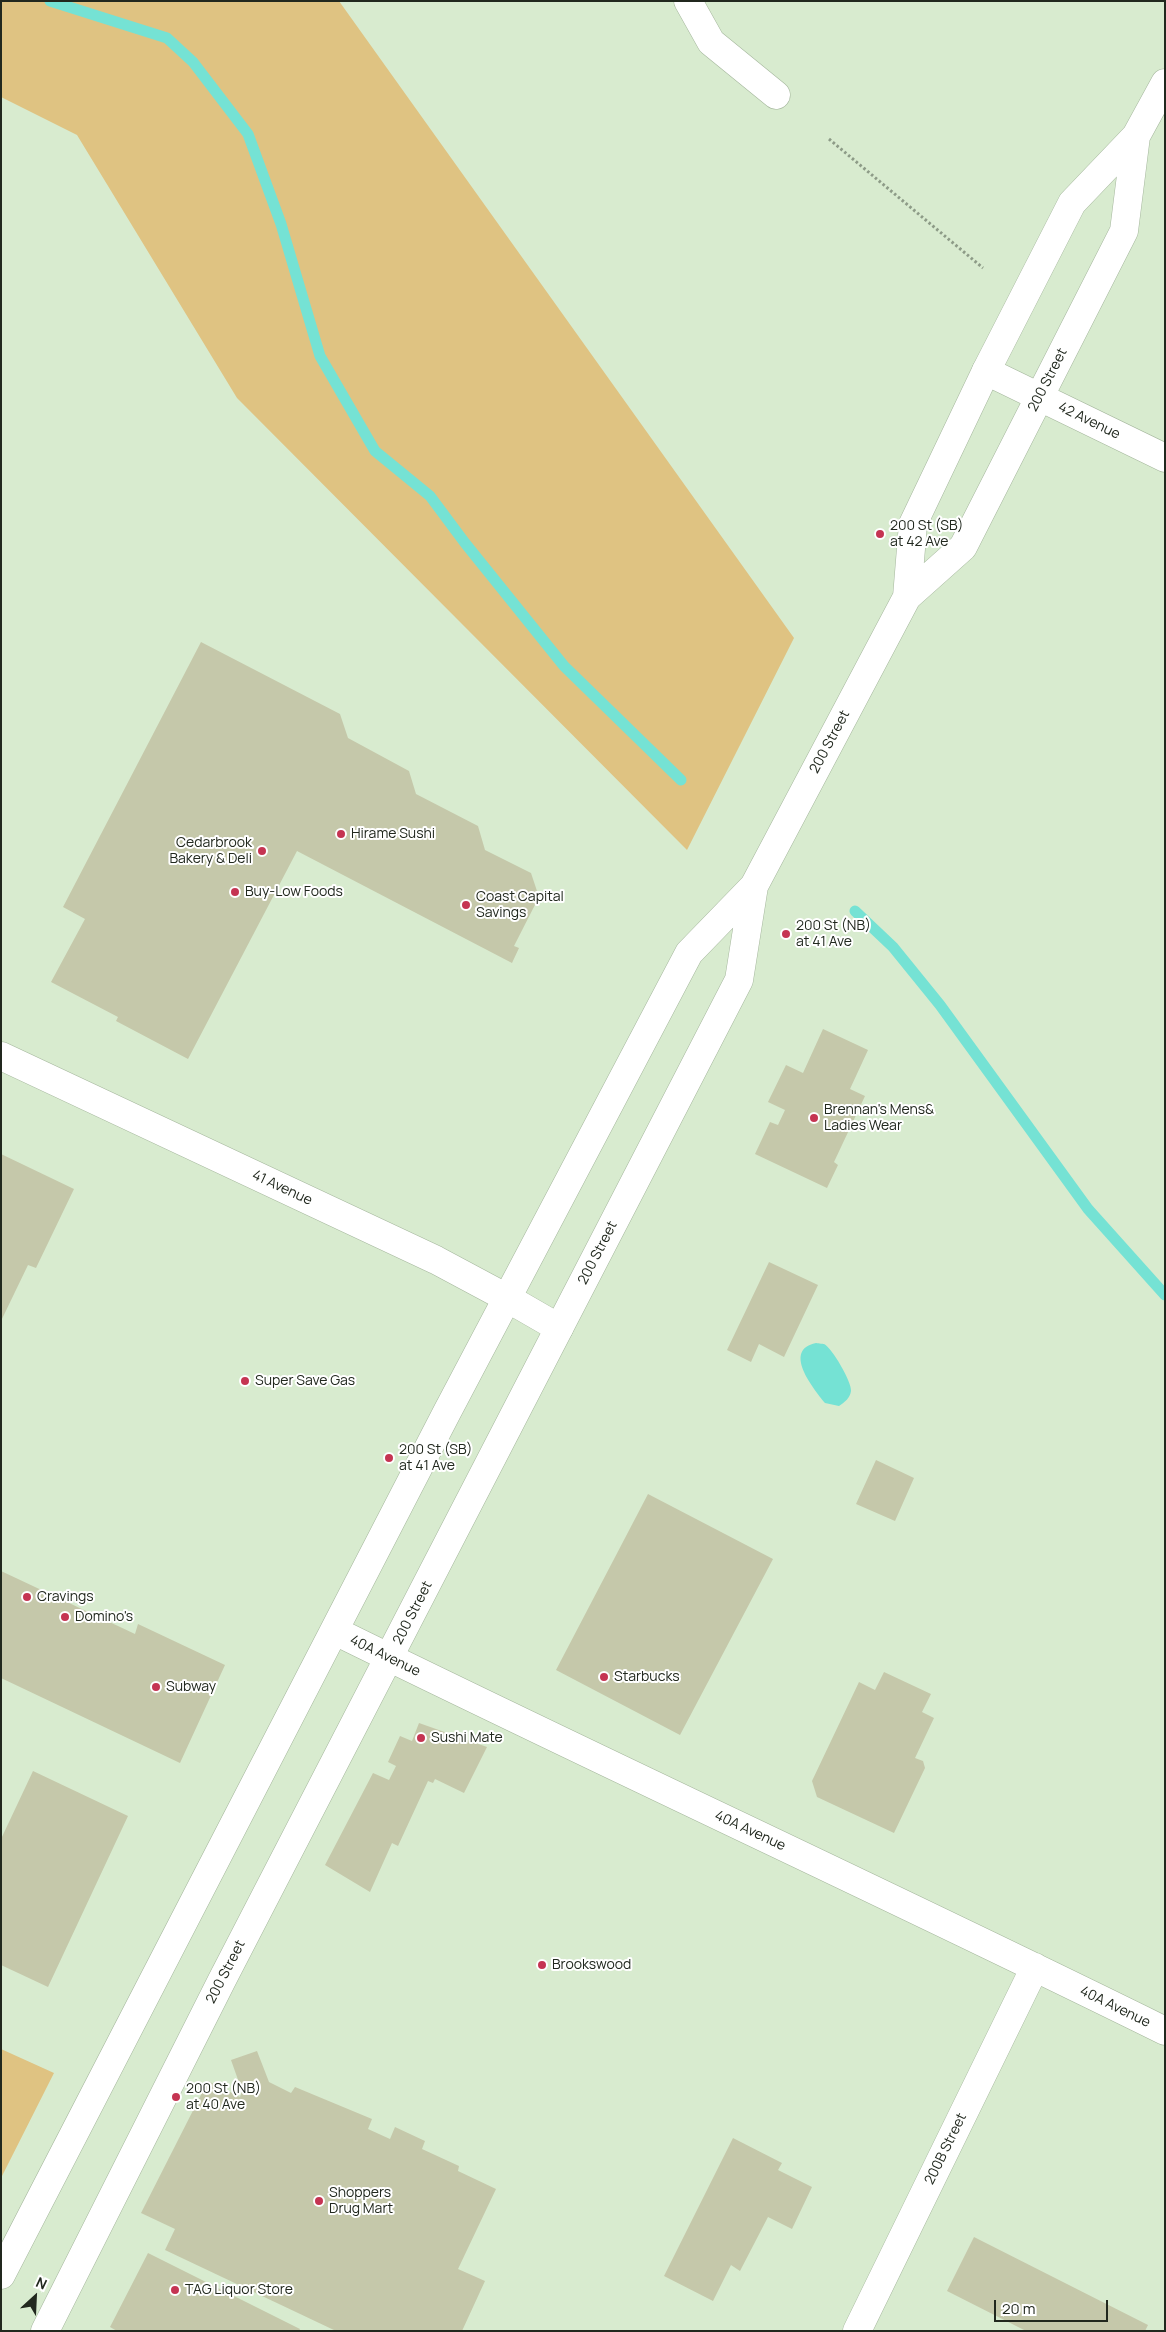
<!DOCTYPE html>
<style>
body{margin:0}
#map{position:relative;width:1166px;height:2332px;overflow:hidden;background:#d8ebcf;font-family:Manrope,sans-serif}
canvas{display:block}
.frame{position:absolute;inset:0;border:2px solid #21281e;pointer-events:none}
.north{position:absolute;left:10px;top:2272px;width:50px;height:50px;-webkit-text-stroke:4px #fff;paint-order:stroke;rotate:25deg;font-size:14px;font-weight:700;line-height:20px;text-align:center;color:#21281e}
.north::after{content:'';display:block;margin:auto;width:18px;height:22px;background:#21281e;clip-path:polygon(50% 0,100% 100%,50% 72%,0 100%)}
.scale{position:absolute;left:994px;top:2300px;width:114px;height:22px;box-sizing:border-box;border:2px solid #21281e;border-top:0;padding-left:6px;font-size:15px;line-height:18px;white-space:nowrap;color:#21281e;-webkit-text-stroke:4px #fff;paint-order:stroke}
</style>
<div id="map">
<canvas width="1166" height="2332"></canvas>
<div class="frame"></div>
<div class="north">N</div>
<div class="scale">20 m</div>
</div>
<script>
const ctx = document.querySelector('canvas').getContext('2d');
ctx.lineJoin = 'round';
function fill(path, color) {
  ctx.fillStyle = color;
  ctx.fill(path, 'evenodd');
}
function stroke(path, color, width, dash) {
  ctx.strokeStyle = color;
  ctx.lineWidth = width;
  ctx.lineCap = dash ? 'butt' : 'round';
  ctx.setLineDash(dash || []);
  ctx.stroke(path);
}
function drawText(font, color, halo, rows, align = 'center') {
  ctx.font = font + ' Manrope,sans-serif';
  ctx.lineWidth = 4;
  ctx.setLineDash([]);
  ctx.textBaseline = 'middle';
  ctx.strokeStyle = halo;
  ctx.fillStyle = color;
  for (const [text, x, y, turn = 0] of rows) {
    ctx.save();
    ctx.translate(x, y);
    ctx.rotate((+turn || 0) * Math.PI / 180);
    ctx.textAlign = isNaN(turn) ? turn : align;
    if (halo) ctx.strokeText(text, 0, 0);
    ctx.fillText(text, 0, 0);
    ctx.restore();
  }
}
const green = new Path2D(`
 M1 1H339L794 638 687 850 237 398 77 135 1 97Z
 M1 2049 54 2073 1 2178Z`);
const water = new Path2D(`
 M816 1343C816 1343 823 1344 824 1344 832 1348 852 1382 851 1391 850 1398 845 1402 839 1406L825 1403C813 1388 782 1350 816 1343Z`);
const stream = new Path2D(`
 M50 1 167 38 193 62 248 134 281 224 320 356 375 451 430 496 465 543 564 666 681 780
 M855 911 893 947 940 1005 1088 1209 1165 1295`);
const building = new Path2D(`
 M201 642 340 714 348 738 409 771 416 794 478 826 485 850 531 873 539 897 514 946 519 948 512 963 297 851 188 1059 116 1021 118 1017 51 982 85 919 63 907Z
 M823 1029 868 1050 850 1089 865 1096 834 1162 838 1165 827 1188 755 1154 770 1122 778 1125 785 1110 768 1102 786 1065 803 1073Z
 M1 1154 74 1189 36 1268 28 1265 1 1321Z
 M769 1262 818 1285 784 1357 759 1344 751 1362 727 1350Z
 M876 1460 914 1478 895 1521 856 1504Z
 M648 1494 773 1559 680 1735 556 1670Z
 M1 1571 135 1634 138 1624 225 1665 180 1763 1 1678Z
 M884 1672 931 1694 922 1712 934 1718 915 1758 923 1761 925 1768 894 1833 817 1797 812 1781 859 1682 875 1690Z
 M419 1723 487 1747 464 1793 435 1779 433 1783 428 1781 398 1846 392 1843 370 1892 325 1865 373 1773 389 1780 396 1766 388 1762 400 1736 412 1741Z
 M33 1771 128 1816 48 1987 1 1965V1839Z
 M257 2051 269 2082 291 2093 295 2087 372 2119 368 2129 390 2139 395 2127 425 2141 422 2149 459 2166 458 2171 496 2189 458 2269 485 2281 462 2331H336L165 2250 175 2229 141 2213 208 2081 240 2097 242 2091 231 2060Z
 M733 2138 782 2163 778 2170 812 2187 792 2229 768 2217 740 2271 731 2265 713 2301 664 2276Z
 M974 2237 1148 2325 1145 2331H1026L947 2291Z
 M148 2253 300 2329 299 2331H117L110 2327Z`);
const path = new Path2D(`
 M829 139 983 268`);
const minor = new Path2D(`
 M688 1 711 42 776 95
 M1 1056 436 1260 507 1298 559 1328
 M335 1631C611 1767 890 1895 1165 2031
 M857 2331 1035 1967`);
const tertiary = new Path2D(`
 M986 371 1165 458`);
const secondary = new Path2D(`
 M907 597 913 524 986 371 1072 203 1136 136 1165 83
 M1 2275 446 1414 689 953 754 886 907 597 963 547 1124 231 1136 136
 M45 2331 222 1980 739 980 754 886`);
const markers = [
 [880,534,5,"#c53452"],
 [341,834,5,"#c53452"],
 [262,851,5,"#c53452"],
 [235,892,5,"#c53452"],
 [466,905,5,"#c53452"],
 [786,934,5,"#c53452"],
 [814,1118,5,"#c53452"],
 [245,1381,5,"#c53452"],
 [389,1458,5,"#c53452"],
 [27,1597,5,"#c53452"],
 [65,1617,5,"#c53452"],
 [604,1677,5,"#c53452"],
 [156,1687,5,"#c53452"],
 [421,1738,5,"#c53452"],
 [542,1965,5,"#c53452"],
 [176,2097,5,"#c53452"],
 [319,2201,5,"#c53452"],
 [175,2290,5,"#c53452"]
];
const streetNames = [
 ["200 Street",1048,380,-63],
 ["42 Avenue",1089,421,26],
 ["200 Street",830,742,-62],
 ["41 Avenue",282,1188,25],
 ["200 Street",598,1253,-63],
 ["200 Street",413,1613,-63],
 ["40A Avenue",385,1656,26],
 ["40A Avenue",750,1831,25],
 ["200 Street",226,1972,-63],
 ["40A Avenue",1115,2007,26],
 ["200B Street",946,2149,-64]
];
const poiNames = [
 ["200 St (SB)",890,526],
 ["at 42 Ave",890,542],
 ["Hirame Sushi",351,834],
 ["Cedarbrook",252,843,"right"],
 ["Bakery & Deli",252,859,"right"],
 ["Buy-Low Foods",245,892],
 ["Coast Capital",476,897],
 ["Savings",476,913],
 ["200 St (NB)",796,926],
 ["at 41 Ave",796,942],
 ["Brennan's Mens&",824,1110],
 ["Ladies Wear",824,1126],
 ["Super Save Gas",255,1381],
 ["200 St (SB)",399,1450],
 ["at 41 Ave",399,1466],
 ["Cravings",37,1597],
 ["Domino's",75,1617],
 ["Starbucks",614,1677],
 ["Subway",166,1687],
 ["Sushi Mate",431,1738],
 ["Brookswood",552,1965],
 ["200 St (NB)",186,2089],
 ["at 40 Ave",186,2105],
 ["Shoppers",329,2193],
 ["Drug Mart",329,2209],
 ["TAG Liquor Store",185,2290]
];
fill(green, '#dfc382');
fill(water, '#75e2d4');
stroke(stream, '#75e2d4', 11);
fill(building, '#c5c8aa');
stroke(minor, '#a4b69c', 29);
stroke(tertiary, '#a4b69c', 29);
stroke(secondary, '#a4b69c', 29);
stroke(path, '#8d9b87', 3, [2.5, 2.5]);
stroke(minor, '#fff', 28);
stroke(tertiary, '#fff', 28);
stroke(secondary, '#fff', 28);
for (const [x, y, r, color] of markers) {
  const dot = new Path2D();
  dot.arc(x, y, r, 0, 2 * Math.PI);
  ctx.fillStyle = color;
  ctx.fill(dot);
  stroke(dot, '#fff', 2);
}
drawText('14px', '#21281e', '#fff', streetNames);
drawText('14px', '#21281e', '#fff', poiNames, 'left');
</script>
